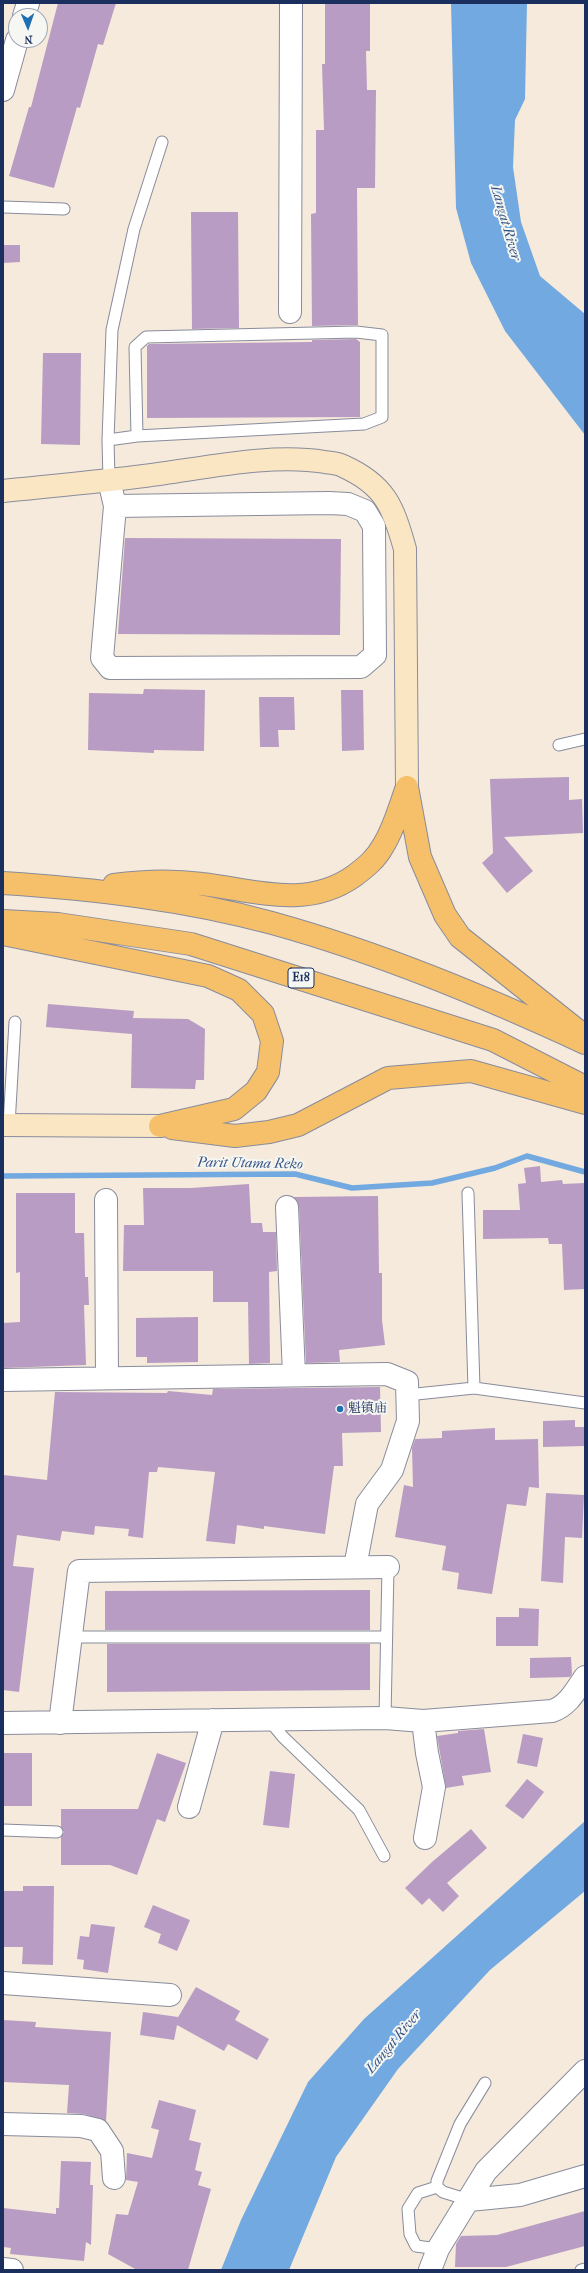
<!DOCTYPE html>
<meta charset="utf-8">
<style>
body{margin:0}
#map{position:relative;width:588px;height:2273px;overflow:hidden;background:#f5eadb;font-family:"IM FELL French Canon",serif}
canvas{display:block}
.frame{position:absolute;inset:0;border:4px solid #1b2f5e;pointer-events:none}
.north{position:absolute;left:8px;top:8px;width:40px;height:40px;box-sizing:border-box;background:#f6f6f2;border:1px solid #9ea6b7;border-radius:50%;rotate:178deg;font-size:11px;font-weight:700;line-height:16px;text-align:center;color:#1b2f5e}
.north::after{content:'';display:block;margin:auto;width:14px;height:18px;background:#1f6fb2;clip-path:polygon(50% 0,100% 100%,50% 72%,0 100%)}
</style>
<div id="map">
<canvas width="588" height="2273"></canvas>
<div class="frame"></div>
<div class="north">N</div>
</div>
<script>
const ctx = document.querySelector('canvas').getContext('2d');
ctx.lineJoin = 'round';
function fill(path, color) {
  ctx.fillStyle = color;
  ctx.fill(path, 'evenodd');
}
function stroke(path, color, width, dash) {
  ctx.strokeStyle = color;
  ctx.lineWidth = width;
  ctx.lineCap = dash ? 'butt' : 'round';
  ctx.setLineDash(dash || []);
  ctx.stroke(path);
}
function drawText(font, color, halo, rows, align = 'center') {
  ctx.font = font + ' "IM FELL French Canon","Noto Serif SC",serif';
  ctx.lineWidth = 4;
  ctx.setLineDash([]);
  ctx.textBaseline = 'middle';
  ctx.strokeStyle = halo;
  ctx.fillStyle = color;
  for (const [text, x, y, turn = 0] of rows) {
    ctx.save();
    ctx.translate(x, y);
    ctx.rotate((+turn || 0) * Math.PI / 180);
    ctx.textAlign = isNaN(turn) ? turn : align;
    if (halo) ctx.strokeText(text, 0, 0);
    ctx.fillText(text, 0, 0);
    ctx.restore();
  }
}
const water = new Path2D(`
 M451 3H527L525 99 515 120 513 167 521 222 540 276 585 314V435L505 331 471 263 456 208Z
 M585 1821V1891L490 1970 398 2069 336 2157 289 2270H221L241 2220 308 2082 364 2019Z`);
const stream = new Path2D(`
 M3 1176 295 1174 352 1188 432 1183 495 1168 527 1156 585 1172`);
const building = new Path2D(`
 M58 3H116L103 45 98 44 80 108 77 107 54 188 9 176 29 107H31Z
 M325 3H370V51H366L367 90H376L375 188H357L358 325 312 326 311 214 316 213V130H324L322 64H325Z
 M191 212H238L239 328 192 329Z
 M3 245H20V262L3 263Z
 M356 339 360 342V417L147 418V346L149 344 312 342V340Z
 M43 353H81L80 445 41 444Z
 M125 538 341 539 340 635 118 634Z
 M144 689 205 690 204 751 154 750V753L88 750 89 693 143 694Z
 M341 690H363L364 750 342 751Z
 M259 697H294L295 730H278L279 747H260Z
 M569 777V800L582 799 583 833 504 837 533 871 507 893 482 863 493 853 490 779Z
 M48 1004 134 1011 133 1018 188 1019 205 1029 204 1080H196L195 1089 131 1088 132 1034 46 1027Z
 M540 1166 541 1182 562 1180 563 1184 585 1183V1289L564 1290 562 1244H549L548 1238 483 1239V1210H520L518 1184 526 1183 524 1168Z
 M249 1184 251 1223H262L263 1232H276L277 1271 269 1272 270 1363 249 1364 248 1302H213V1271H123L124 1225H144L143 1188H191Z
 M16 1193H75V1233H84L85 1277H88L89 1305H84L86 1365 3 1368V1323L20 1322V1272L16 1273Z
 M378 1196 379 1273H382V1320L385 1345 339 1350 340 1362 306 1363 299 1206 294 1197Z
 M198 1317V1362L147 1363V1357H136V1318Z
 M380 1387 381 1432 342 1433 343 1466H334L325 1534 264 1526V1529L237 1525 235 1544 206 1541 215 1472 158 1467 157 1472H149L143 1538 128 1536 129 1529 95 1526 94 1535 62 1531 60 1541 17 1535 13 1566 34 1568 19 1692 3 1690V1475L47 1480 55 1392 167 1393 168 1391 212 1395 213 1389Z
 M575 1420V1427H585V1446L543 1447V1421Z
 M495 1428V1440L538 1439 539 1488 529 1487 526 1506 507 1504 492 1594 457 1589 459 1573 442 1570 446 1546 395 1537 404 1485 413 1487 412 1448 415 1439 442 1438V1431Z
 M546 1493 584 1495 582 1538 565 1537 563 1583 541 1581Z
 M370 1590V1630H105V1591Z
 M519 1608 539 1609 538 1646H496V1617H519Z
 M107 1644H370V1690L107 1692Z
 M571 1657 572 1674 570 1677 530 1678V1658Z
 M484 1729 491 1772 462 1776 464 1785 446 1788 437 1736 458 1733V1731Z
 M523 1734 543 1738 537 1767 517 1763Z
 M3 1753H32V1806H3Z
 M157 1753 186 1763 165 1822 157 1819 137 1875 110 1865H61V1837L64 1832 61 1827V1809H138Z
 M270 1771 295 1774 289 1828 263 1825Z
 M527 1779 544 1792 523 1819 505 1806Z
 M471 1829 487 1848 447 1883 459 1896 443 1912 429 1898 422 1905 405 1888 432 1862Z
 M23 1886H54L53 1965 22 1964 23 1947H3V1891H23Z
 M153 1905 190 1920 177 1951 158 1943 161 1934 144 1927Z
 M91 1924 115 1927 108 1973 83 1969 84 1960 77 1959 80 1936 89 1937Z
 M196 1987 240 2011 235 2020 269 2039 257 2060 228 2044 224 2051 177 2025 174 2040 140 2035 143 2012 178 2017 177 2019Z
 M3 2020 36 2022 35 2027 111 2032 106 2121 84 2114 67 2113 69 2085 3 2082Z
 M159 2100 196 2110 189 2140 201 2143 195 2170 202 2172 198 2185 211 2189 188 2270H137L108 2254 116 2214 128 2215 138 2182 126 2180 127 2153 152 2158 159 2130 151 2128Z
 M61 2161 91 2162 90 2185H93L91 2245 86 2242 84 2261 10 2254 11 2248 3 2247V2208L56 2214V2208H59Z
 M585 2211V2246L506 2267H455L456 2244 461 2236 497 2235Z`);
const lane = new Path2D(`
 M3 207 64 209
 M108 440 137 436 364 424 382 417V335L356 332 146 337 135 347 137 436
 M109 480 108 440 112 330 134 229 162 142
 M559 745 585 739
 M9 1125 15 1022
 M468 1193 474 1388
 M407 1395 474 1388 585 1403
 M70 1637H386
 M385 1718 388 1567
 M269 1720 283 1737 359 1810 384 1856
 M3 1830 57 1832
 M437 2187 418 2193 408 2209 410 2234 416 2246 438 2249
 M469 2200 443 2192 437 2187V2181L460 2124 485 2083
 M581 2270 585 2269`);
const street = new Path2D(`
 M24 16 28 3
 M3 90 17 40
 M290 312 291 3
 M109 480 115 506 102 658 110 668 361 667 375 655 374 526 365 511 348 504 329 503 115 506
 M106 1200 107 1378
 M287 1207 294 1375
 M3 1380 387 1374 407 1382 408 1421 392 1470 367 1504 355 1567
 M423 1721 552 1711C568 1706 576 1690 585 1677
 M3 1723 385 1718 423 1721 427 1753 434 1787 425 1838
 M60 1723 79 1571 388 1567
 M189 1807 213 1720
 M3 1983 170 1995
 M3 2124 81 2126 98 2130 112 2151 114 2178
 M469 2200 520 2195 585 2176
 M3 2269 12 2270
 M430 2270 438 2249 486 2171 585 2071`);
const secondary = new Path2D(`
 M3 491C50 486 97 482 144 476 202 469 268 453 325 462 330 463 337 463 343 466 385 485 393 506 405 549L407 787
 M3 1125 160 1126`);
const highway = new Path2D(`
 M407 787 420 857 445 915 460 937 577 1030
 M3 883C93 889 184 899 272 923 380 953 483 996 585 1043
 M114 885C143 881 173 880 202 884 254 890 306 910 354 876 366 867 376 859 383 846 394 829 400 806 407 787
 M3 921 58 924 191 944 493 1040 585 1087
 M3 934 208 976 239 990 263 1014 272 1041 268 1072 256 1091 234 1109 160 1126
 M172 1128 235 1136 269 1132 298 1125 388 1078 471 1071 585 1103`);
const markers = [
 [340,1409,4,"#1f6fb2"]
];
const shields = [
 [301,978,26]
];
const shieldNames = [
 ["E18",301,978]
];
const poiNames = [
 ["魁镇庙",348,1409]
];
const waterNames = [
 ["Langat River",505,223,74],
 ["Parit Utama Reko",250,1164,1],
 ["Langat River",394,2042,-50]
];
fill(water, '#71a9e0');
stroke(stream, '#71a9e0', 5.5);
fill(building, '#b89cc3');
stroke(lane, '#888c9c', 13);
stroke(street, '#888c9c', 24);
stroke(secondary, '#888c9c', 24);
stroke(highway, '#888c9c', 24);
stroke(lane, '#fff', 11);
stroke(street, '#fff', 22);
stroke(secondary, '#fbe6c4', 22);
stroke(highway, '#f6c06b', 22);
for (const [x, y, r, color] of markers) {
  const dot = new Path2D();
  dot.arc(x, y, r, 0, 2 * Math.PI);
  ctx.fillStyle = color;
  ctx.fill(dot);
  stroke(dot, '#f6f6f2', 1.5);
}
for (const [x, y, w] of shields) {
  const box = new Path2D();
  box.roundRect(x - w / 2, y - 10, w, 20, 3);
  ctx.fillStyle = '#f6f6f2';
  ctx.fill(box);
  stroke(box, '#1b2f5e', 1);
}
drawText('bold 12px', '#1b2f5e', null, shieldNames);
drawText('13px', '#1b2f5e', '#f6f6f2', poiNames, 'left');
drawText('italic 14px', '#355485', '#f6f6f2', waterNames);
</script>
